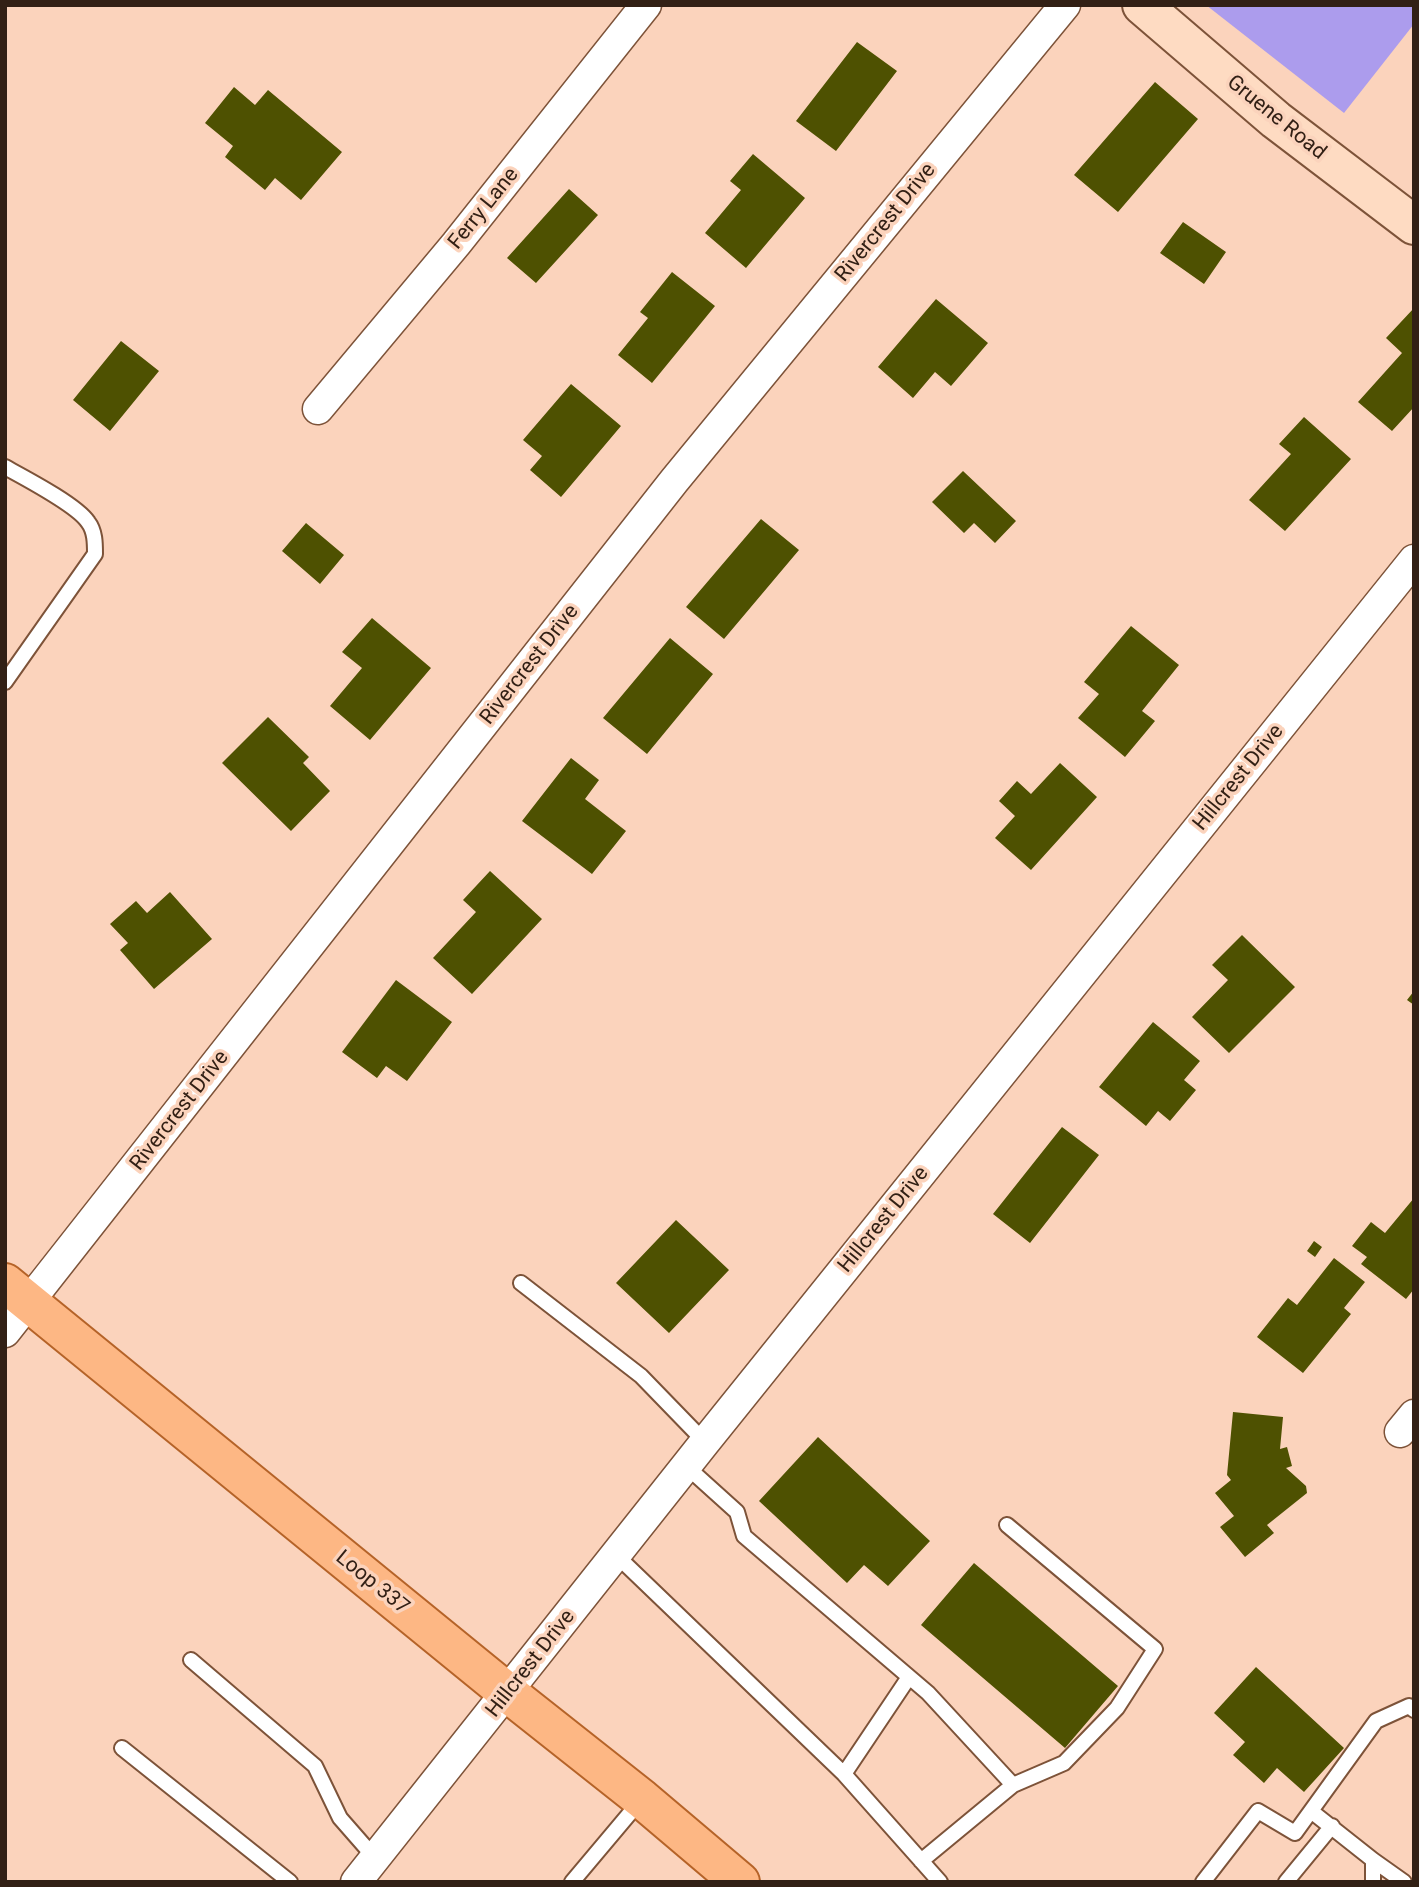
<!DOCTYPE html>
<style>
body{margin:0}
#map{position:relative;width:1419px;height:1887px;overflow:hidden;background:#fbd3bc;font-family:Roboto,sans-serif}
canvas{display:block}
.frame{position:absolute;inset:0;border:7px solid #322015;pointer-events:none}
</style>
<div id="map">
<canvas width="1419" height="1887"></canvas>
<div class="frame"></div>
</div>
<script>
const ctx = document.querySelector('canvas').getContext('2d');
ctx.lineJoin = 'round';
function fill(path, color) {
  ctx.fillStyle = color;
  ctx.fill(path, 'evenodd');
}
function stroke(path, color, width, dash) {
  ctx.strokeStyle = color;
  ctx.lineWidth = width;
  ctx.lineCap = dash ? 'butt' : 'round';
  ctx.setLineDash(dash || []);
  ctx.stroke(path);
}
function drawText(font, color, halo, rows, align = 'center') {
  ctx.font = font + ' Roboto,sans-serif';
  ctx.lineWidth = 7;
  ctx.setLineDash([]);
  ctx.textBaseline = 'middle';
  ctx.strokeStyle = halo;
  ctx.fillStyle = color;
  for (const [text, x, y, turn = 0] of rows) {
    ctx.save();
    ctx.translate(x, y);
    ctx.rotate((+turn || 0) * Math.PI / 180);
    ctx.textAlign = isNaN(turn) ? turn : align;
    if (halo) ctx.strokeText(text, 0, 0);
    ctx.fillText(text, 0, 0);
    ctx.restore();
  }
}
const forest = new Path2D(`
 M1206 5H1414V24L1344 113Z`);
const building = new Path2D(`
 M857 42 897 71 836 151 796 121Z
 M1155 82 1198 119 1118 212 1074 175Z
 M234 87 255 105 268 90 342 152 301 200 275 178 265 190 225 157 233 146 205 123Z
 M753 154 805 198 746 268 705 233 741 190 730 181Z
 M569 189 598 215 536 283 507 258Z
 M1183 222 1226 252 1204 284 1160 253Z
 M672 272 715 306 652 383 618 355 648 318 640 312Z
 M936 299 988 343 951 386 935 372 913 398 878 367Z
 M1414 308V407L1392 431 1358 402 1402 353 1386 338Z
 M121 341 159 371 110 431 73 400Z
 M571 384 621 426 561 497 530 470 542 456 523 440Z
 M1304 417 1351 459 1285 531 1249 500 1291 454 1279 444Z
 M963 471 1016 521 995 543 974 523 964 533 932 502Z
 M761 519 799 550 724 639 686 607Z
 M306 523 344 555 320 584 282 551Z
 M372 618 431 668 370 740 330 706 362 668 342 652Z
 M1131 626 1179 665 1142 711 1155 721 1125 757 1078 718 1099 694 1084 682Z
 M670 638 713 674 647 754 603 718Z
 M268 717 309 757 303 763 330 791 291 831 222 763Z
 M571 758 599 780 585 799 626 831 592 874 522 821Z
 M1060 763 1097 797 1031 870 995 838 1015 816 999 801 1017 781 1031 794Z
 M490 871 542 919 472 994 433 958 476 912 463 900Z
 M170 892 212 939 154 989 120 950 128 943 110 924 136 901 147 913Z
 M1242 935 1295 987 1229 1053 1192 1017 1228 980 1212 965Z
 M396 980 452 1022 407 1081 386 1066 377 1078 342 1052Z
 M1414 991V1005L1407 1000Z
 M1153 1022 1200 1061 1184 1080 1196 1090 1170 1121 1158 1111 1146 1126 1099 1087Z
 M1062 1127 1099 1155 1030 1243 993 1214Z
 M1414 1198V1289L1406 1299 1361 1264 1367 1257 1352 1246 1371 1222 1385 1233Z
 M676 1220 729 1270 669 1333 616 1283Z
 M1314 1241 1322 1247 1315 1257 1307 1251Z
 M1334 1258 1365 1282 1344 1308 1351 1314 1303 1373 1257 1337 1288 1298 1297 1305Z
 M1233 1412 1283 1417 1280 1449 1287 1447 1292 1466 1286 1468 1306 1486 1307 1493 1267 1525 1274 1533 1245 1557 1220 1527 1234 1516 1215 1493 1231 1480 1227 1475Z
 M818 1437 930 1541 888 1586 864 1565 847 1583 759 1501Z
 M974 1563 1118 1686 1065 1748 921 1625Z
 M1256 1667 1344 1748 1304 1792 1277 1768 1264 1783 1233 1755 1245 1742 1214 1713Z`);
const lane = new Path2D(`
 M5 467C25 478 77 505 88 522 95 531 95 543 95 554L5 682
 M521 1283 641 1376 705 1442
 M686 1466 737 1512 744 1536 928 1693 1013 1785
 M616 1555 844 1774 940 1882
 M191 1660 315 1766 340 1818 375 1858
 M122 1748 290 1882
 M844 1774 909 1677
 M1311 1811 1373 1860V1882
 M1373 1860 1404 1882
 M921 1861 1013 1785 1064 1763 1117 1708 1155 1649 1007 1525
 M572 1882 641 1800
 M1203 1882 1258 1811 1295 1833 1376 1721 1409 1706 1414 1710
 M1286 1882 1332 1826`);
const street = new Path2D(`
 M318 409 456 244 646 5
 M5 1332 674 481 1065 5
 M1400 1432 1414 1415
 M356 1882 705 1442 1414 560`);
const secondary = new Path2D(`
 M1142 5 1276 120 1414 225`);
const primary = new Path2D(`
 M5 1283 508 1693 642 1799 740 1882`);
const streetNames = [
 ["Gruene Road",1276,118,39],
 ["Ferry Lane",484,209,-51],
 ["Rivercrest Drive",886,223,-51],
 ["Rivercrest Drive",530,665,-52],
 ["Hillcrest Drive",1239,778,-51],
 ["Rivercrest Drive",180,1111,-52],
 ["Hillcrest Drive",884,1220,-51],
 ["Loop 337",372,1583,39],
 ["Hillcrest Drive",531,1664,-52]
];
fill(forest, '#ac9ced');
fill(building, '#4e5101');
stroke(lane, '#7d5339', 18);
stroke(street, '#7d5339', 33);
stroke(secondary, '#7d5339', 42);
stroke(primary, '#b56328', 42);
stroke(lane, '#fff', 14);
stroke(street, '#fff', 30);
stroke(secondary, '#fedbc2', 38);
stroke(primary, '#fdb784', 38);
drawText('21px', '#322015', '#fbd3bc', streetNames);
</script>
